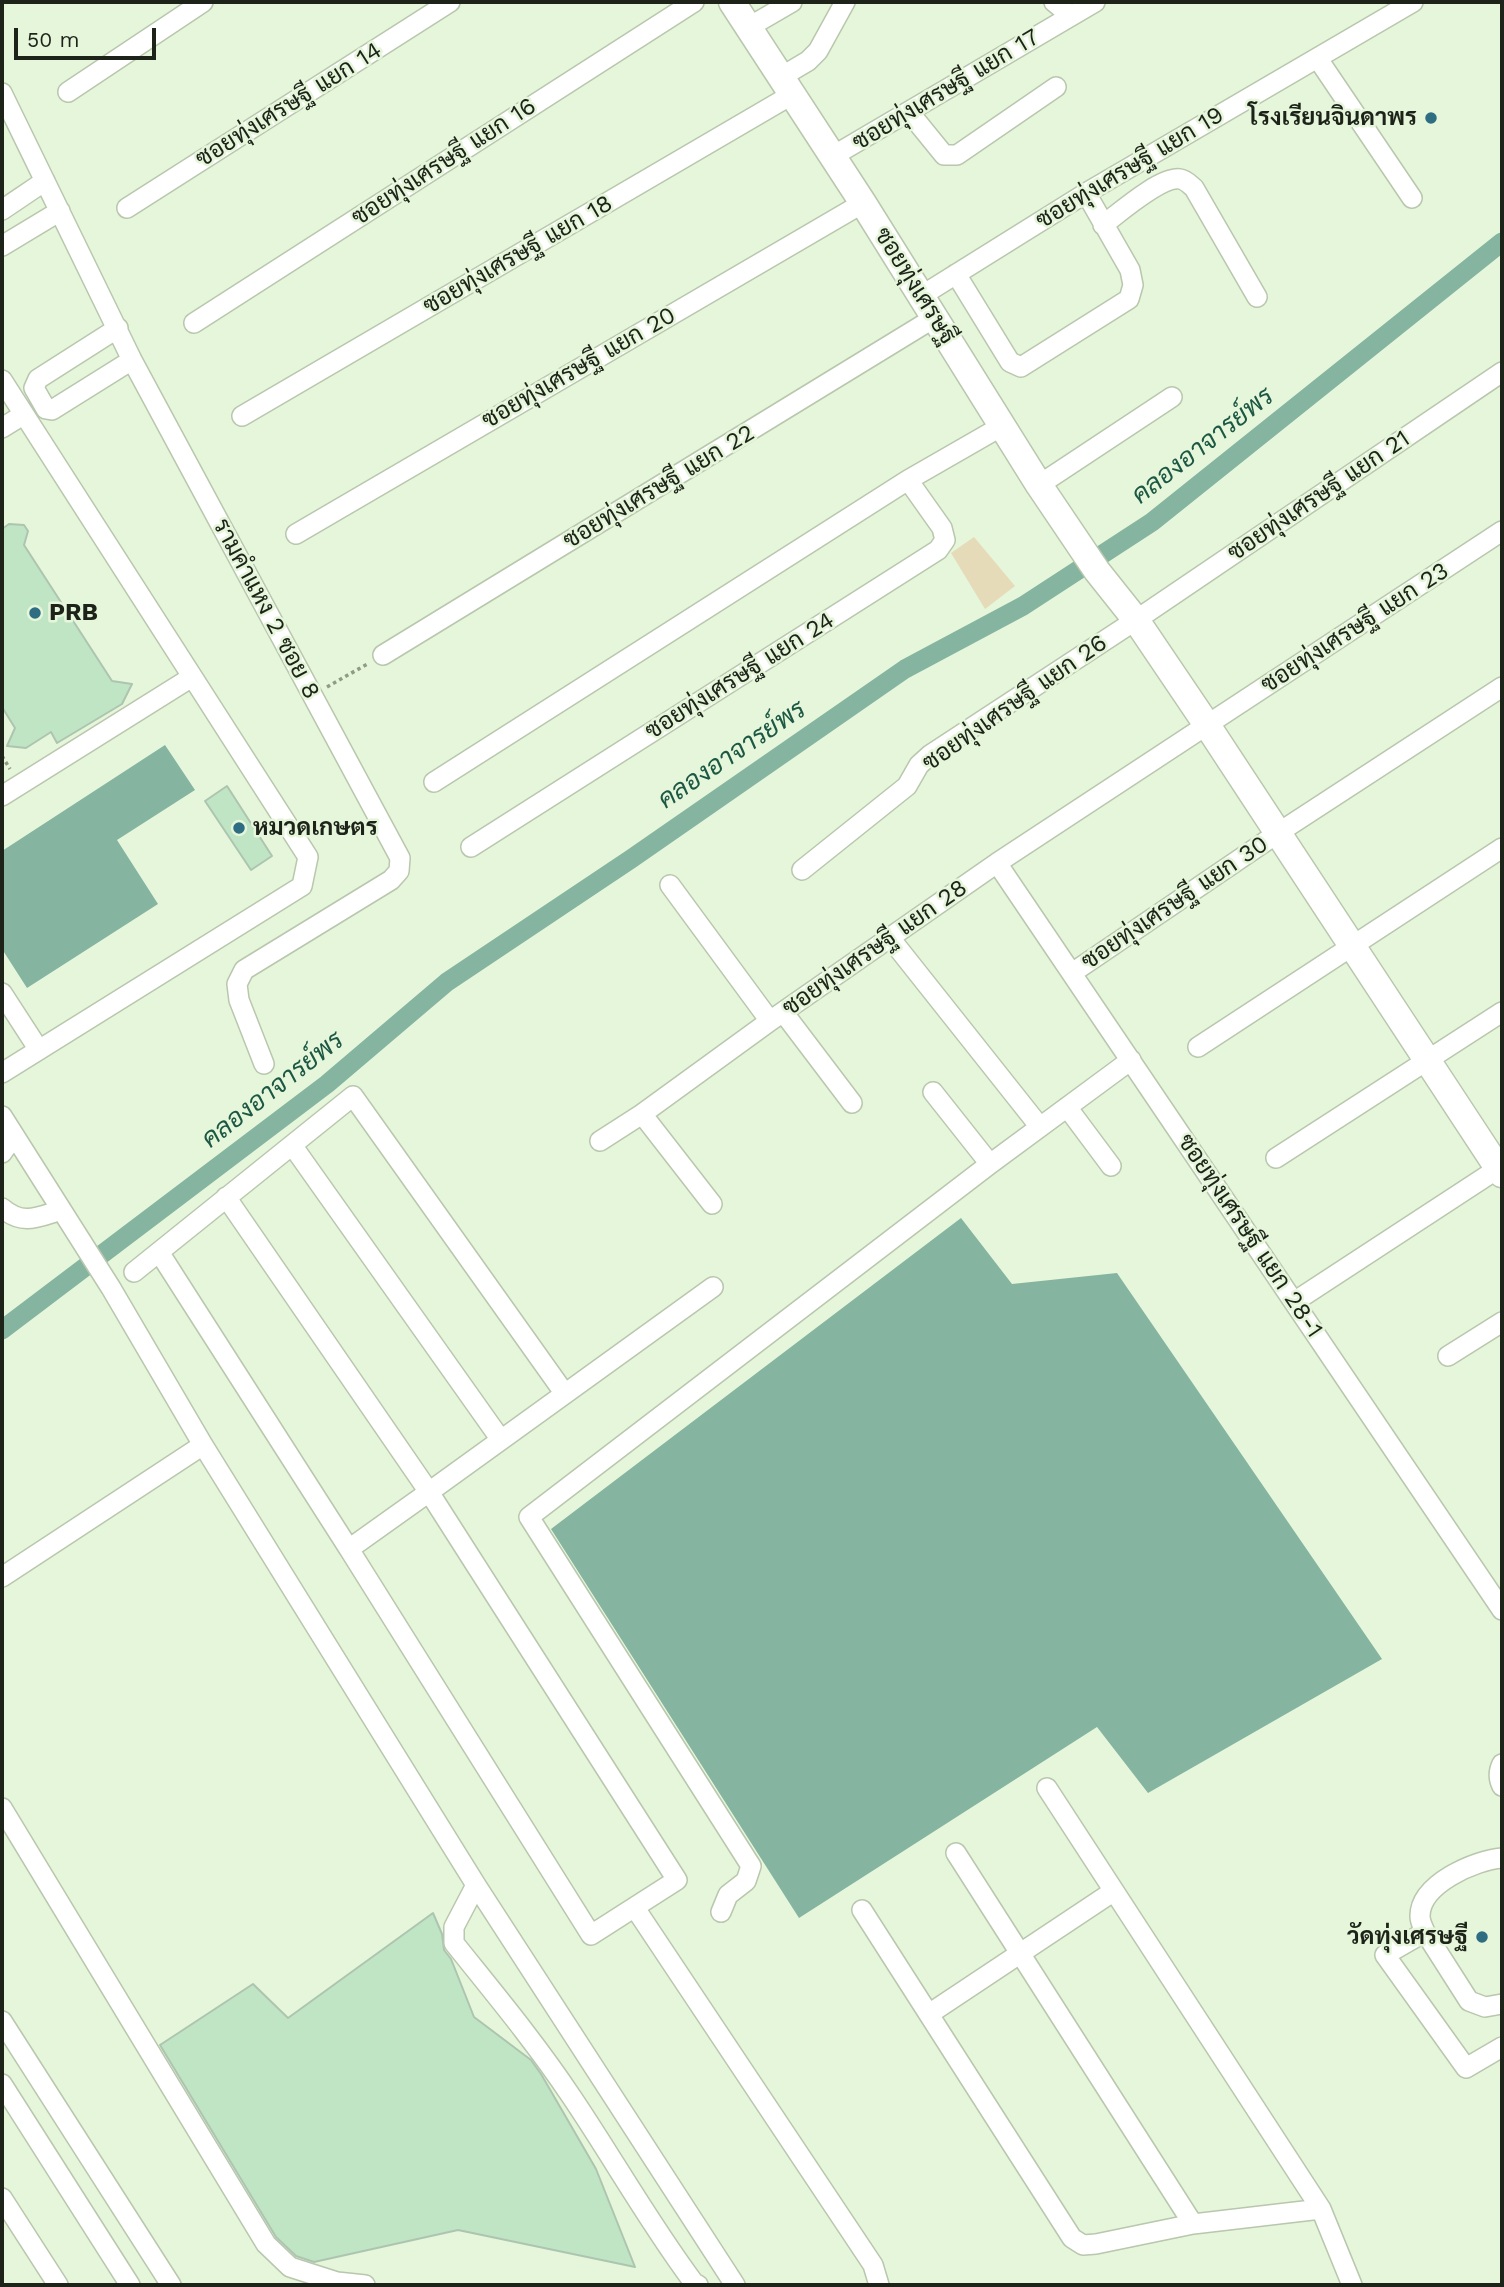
<!DOCTYPE html>
<meta charset="utf-8">
<style>
body{margin:0}
#map{position:relative;width:1504px;height:2287px;overflow:hidden;background:#e6f6da;font-family:"Work Sans",sans-serif}
canvas{display:block}
.frame{position:absolute;inset:0;border:4px solid #1d2319;pointer-events:none}
.scale{position:absolute;left:14px;top:28px;width:142px;height:32px;box-sizing:border-box;border:4px solid #1d2319;border-top:0;padding-left:9px;font-size:21px;line-height:24px;white-space:nowrap;color:#1d2319;-webkit-text-stroke:5px #e6f6da;paint-order:stroke}
</style>
<div id="map">
<canvas width="1504" height="2287"></canvas>
<div class="frame"></div>
<div class="scale">50 m</div>
</div>
<script>
const ctx = document.querySelector('canvas').getContext('2d');
ctx.lineJoin = 'round';
function fill(path, color) {
  ctx.fillStyle = color;
  ctx.fill(path, 'evenodd');
}
function stroke(path, color, width, dash) {
  ctx.strokeStyle = color;
  ctx.lineWidth = width;
  ctx.lineCap = dash ? 'butt' : 'round';
  ctx.setLineDash(dash || []);
  ctx.stroke(path);
}
function drawText(font, color, halo, rows, align = 'center') {
  ctx.font = font + ' "Work Sans",Sarabun,sans-serif';
  ctx.lineWidth = 5;
  ctx.setLineDash([]);
  ctx.textBaseline = 'middle';
  ctx.strokeStyle = halo;
  ctx.fillStyle = color;
  for (const [text, x, y, turn = 0] of rows) {
    ctx.save();
    ctx.translate(x, y);
    ctx.rotate((+turn || 0) * Math.PI / 180);
    ctx.textAlign = isNaN(turn) ? turn : align;
    if (halo) ctx.strokeText(text, 0, 0);
    ctx.fillText(text, 0, 0);
    ctx.restore();
  }
}
const green = new Path2D(`
 M974 537 1015 586 985 609 951 553Z`);
const water = new Path2D(`
 M165 745 195 790 117 840 158 904 27 988 2 949V851Z
 M961 1218 1012 1284 1117 1273 1382 1659 1148 1793 1097 1727 799 1918 551 1529Z`);
const canal = new Path2D(`
 M2 1330 327 1084 447 982 631 859 905 669 1023 606 1152 522 1502 242`);
const building = new Path2D(`
 M9 524 24 525 28 531 24 545 112 681 132 684 122 704 57 743 51 732 26 748 7 746 15 728 2 707V529Z
 M227 786 272 856 251 870 205 801Z
 M433 1913 442 1934 444 1950 451 1959 474 2017 531 2060 541 2074 596 2169 635 2267 458 2230 314 2262 296 2256 276 2237 160 2045 253 1984 288 2018Z`);
const path = new Path2D(`
 M327 687 369 663
 M2 737V738
 M2 756 10 769`);
const minor = new Path2D(`
 M1054 2 1071 16
 M749 27 792 2
 M1318 59 1412 198
 M781 77 808 61 818 51 845 2
 M68 92 203 2
 M2 93 132 360 400 858 399 871 391 880 244 970 237 984 239 1000 264 1064
 M909 112 944 155H957L1056 87
 M833 156 1095 2
 M127 208 450 2
 M2 210 45 181
 M1103 225C1119 213 1161 176 1180 179 1186 180 1189 184 1194 188L1257 297
 M2 246 60 211
 M956 274 1010 362 1021 367 1129 299 1133 285 1130 270 1086 193
 M921 296 1086 193 1413 2
 M194 323 694 2
 M118 328 38 379 34 388 46 409 52 410 132 360
 M2 380 308 857 302 886 2 1073
 M242 416 793 94
 M2 428 23 415
 M1039 485 1172 397
 M296 534 863 203
 M383 655 934 318
 M434 782 908 480 1002 426
 M2 796 192 677
 M471 847 938 550 945 540 942 528 908 480
 M997 863 1502 1610
 M802 870 907 786 919 765 930 755 1136 620 1502 372
 M670 885 770 1021
 M890 938 1040 1127
 M1072 973 1278 833 1502 687
 M2 993 39 1050
 M783 1012 852 1103
 M1198 1047 1502 848
 M933 1092 990 1164
 M1067 1107 1111 1166
 M2 1116 111 1288 203 1445 476 1885 735 2285
 M600 1141 642 1114
 M292 1145 501 1440
 M2 1153 14 1136
 M1276 1158 1502 1012
 M226 1197 429 1492 713 1287
 M712 1204 642 1114 770 1021 997 863 1502 531
 M2 1208C23 1226 38 1217 61 1210
 M159 1252 349 1549
 M134 1272 353 1096 565 1394
 M1294 1302 1502 1166
 M1448 1356 1502 1322
 M429 1492 677 1880 591 1935 349 1549Z
 M2 1577 203 1445
 M1502 1764C1498 1772 1498 1778 1502 1786
 M1047 1788 1321 2209 1352 2285
 M2 1808 266 2244 290 2267 337 2282 365 2285
 M956 1853 1193 2224
 M476 1885 454 1927V1943C494 1993 535 2042 571 2096 613 2158 649 2223 694 2283L698 2285
 M635 1908 873 2265 879 2285
 M862 1910 1072 2238 1083 2245 1096 2244 1193 2224 1321 2209
 M721 1912 728 1895 746 1881 751 1866 529 1517 990 1164 1131 1060
 M1425 1932C1423 1927 1420 1922 1420 1916 1420 1884 1475 1860 1502 1858
 M1502 2004 1485 2007 1469 2001 1425 1932 1385 1955 1466 2068 1502 2047
 M929 2014 1114 1891
 M2 2021 171 2285
 M2 2084 130 2285
 M2 2198 58 2285`);
const major = new Path2D(`
 M732 2 863 203 1039 485 1097 571 1136 620 1207 725 1502 1174`);
const markers = [
 [1431,118,7,"#2e6d82"],
 [35,613,7,"#2e6d82"],
 [239,828,7,"#2e6d82"],
 [1482,1937,7,"#2e6d82"]
];
const streetNames = [
 ["ซอยทุ่งเศรษฐี แยก 17",946,90,-31],
 ["ซอยทุ่งเศรษฐี แยก 14",289,105,-32],
 ["ซอยทุ่งเศรษฐี แยก 16",444,162,-33],
 ["ซอยทุ่งเศรษฐี แยก 19",1130,168,-31],
 ["ซอยทุ่งเศรษฐี แยก 18",518,255,-30],
 ["ซอยทุ่งเศรษฐี",915,286,58],
 ["ซอยทุ่งเศรษฐี แยก 20",579,368,-30],
 ["ซอยทุ่งเศรษฐี แยก 22",659,487,-31],
 ["ซอยทุ่งเศรษฐี แยก 21",1319,496,-34],
 ["รามคำแหง 2 ซอย 8",266,609,62],
 ["ซอยทุ่งเศรษฐี แยก 23",1355,628,-33],
 ["ซอยทุ่งเศรษฐี แยก 24",740,676,-32],
 ["ซอยทุ่งเศรษฐี แยก 26",1015,703,-35],
 ["ซอยทุ่งเศรษฐี แยก 30",1175,903,-34],
 ["ซอยทุ่งเศรษฐี แยก 28",875,948,-35],
 ["ซอยทุ่งเศรษฐี แยก 28-1",1250,1236,56]
];
const poiNames = [
 ["โรงเรียนจินดาพร",1417,118],
 ["PRB",49,613,"left"],
 ["หมวดเกษตร",253,828,"left"],
 ["วัดทุ่งเศรษฐี",1468,1937]
];
const waterNames = [
 ["คลองอาจารย์พร",1203,446,-38],
 ["คลองอาจารย์พร",732,755,-34],
 ["คลองอาจารย์พร",273,1090,-38]
];
fill(green, '#e5dbb9');
fill(water, '#85b4a1');
stroke(canal, '#85b4a1', 19);
fill(building, '#c0e5c5');
stroke(building, '#adc5b0', 2);
stroke(minor, '#b8c7ad', 22);
stroke(major, '#b8c7ad', 29);
stroke(path, '#8f9b86', 3.5, [3.5, 3.5]);
stroke(minor, '#fff', 19);
stroke(major, '#fff', 26);
for (const [x, y, r, color] of markers) {
  const dot = new Path2D();
  dot.arc(x, y, r, 0, 2 * Math.PI);
  ctx.fillStyle = color;
  ctx.fill(dot);
  stroke(dot, '#e6f6da', 2.5);
}
drawText('24px', '#1d2319', '#e6f6da', streetNames);
drawText('bold 24px', '#1d2319', '#e6f6da', poiNames, 'right');
drawText('italic 26px', '#1c5844', '#e6f6da', waterNames);
</script>
